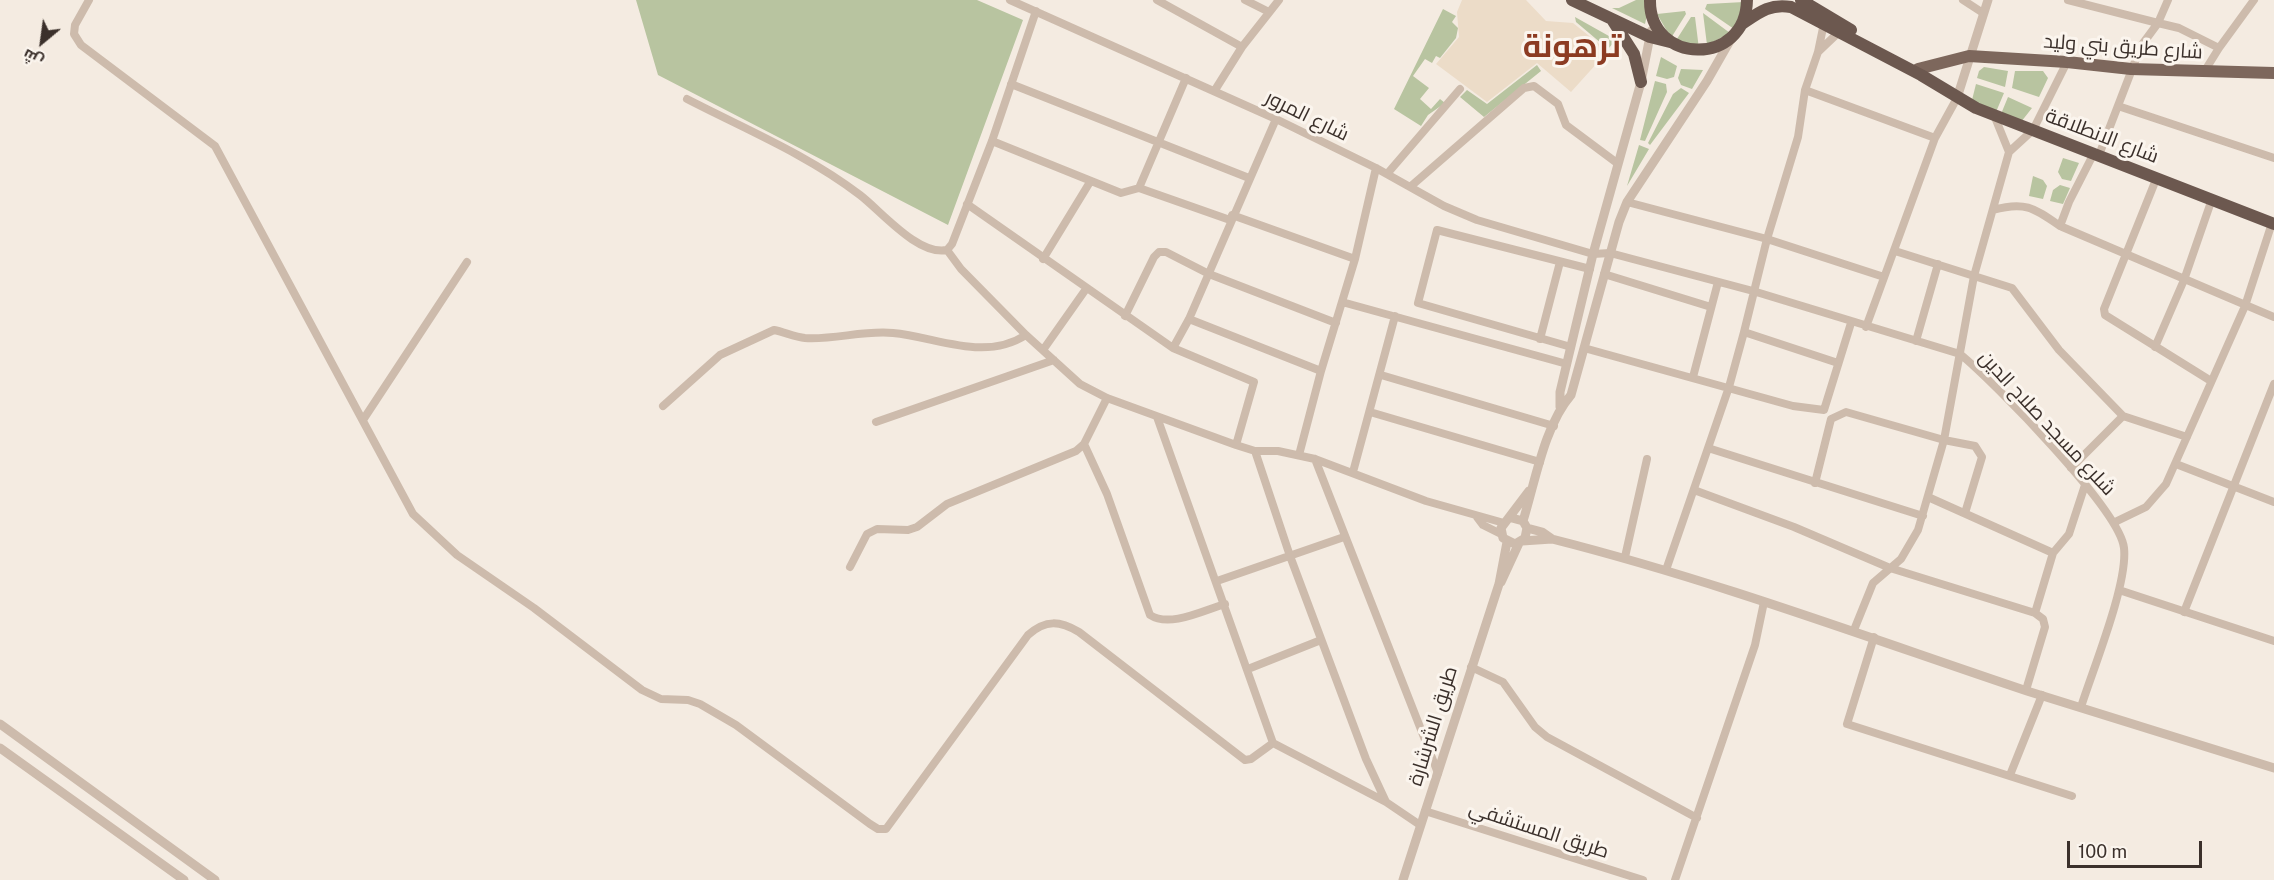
<!DOCTYPE html>
<meta charset="utf-8">
<style>
body{margin:0}
#map{position:relative;width:2274px;height:880px;overflow:hidden;background:#f4ebe1;font-family:"Public Sans",Cairo,sans-serif}
canvas{display:block}
.north{position:absolute;left:12px;top:12px;width:60px;height:60px;-webkit-text-stroke:4px #fbf5ee;paint-order:stroke;rotate:209deg;font-size:16px;font-weight:700;line-height:24px;text-align:center;color:#3b302b}
.north::after{content:'';display:block;margin:auto;width:21px;height:27px;background:#3b302b;clip-path:polygon(50% 0,100% 100%,50% 72%,0 100%)}
.scale{position:absolute;left:2067px;top:841px;width:135px;height:27px;box-sizing:border-box;border:3px solid #3b302b;border-top:0;padding-left:8px;font-size:18px;line-height:21px;white-space:nowrap;color:#3b302b;-webkit-text-stroke:4px #fbf5ee;paint-order:stroke}
</style>
<div id="map">
<canvas width="2274" height="880"></canvas>
<div class="north">ش</div>
<div class="scale">100 m</div>
</div>
<script>
const ctx = document.querySelector('canvas').getContext('2d');
ctx.lineJoin = 'round';
function fill(path, color) {
  ctx.fillStyle = color;
  ctx.fill(path, 'evenodd');
}
function stroke(path, color, width, dash) {
  ctx.strokeStyle = color;
  ctx.lineWidth = width;
  ctx.lineCap = dash ? 'butt' : 'round';
  ctx.setLineDash(dash || []);
  ctx.stroke(path);
}
function drawText(font, color, halo, rows, align = 'center') {
  ctx.font = font + ' "Public Sans",Cairo,sans-serif';
  ctx.lineWidth = 6;
  ctx.setLineDash([]);
  ctx.textBaseline = 'middle';
  ctx.strokeStyle = halo;
  ctx.fillStyle = color;
  for (const [text, x, y, turn = 0] of rows) {
    ctx.save();
    ctx.translate(x, y);
    ctx.rotate((+turn || 0) * Math.PI / 180);
    ctx.textAlign = isNaN(turn) ? turn : align;
    if (halo) ctx.strokeText(text, 0, 0);
    ctx.fillText(text, 0, 0);
    ctx.restore();
  }
}
const green = new Path2D(`
 M636 0H977L1023 20 948 225 658 75Z
 M1636 0H1644L1647 15 1645 24 1612 8H1619Z
 M1744 2 1734 29 1705 9 1707 4Z
 M1443 9 1456 16 1452 22 1458 28 1456 38 1440 58 1436 56 1432 63 1425 59 1413 76 1429 88 1420 99 1431 109 1440 99 1445 103 1428 115 1421 126 1394 109Z
 M1685 11 1686 14 1671 38 1657 14Z
 M1703 13 1730 33 1707 45Z
 M1575 17 1616 40 1608 49 1576 22Z
 M1691 17H1695L1699 49 1675 42Z
 M1661 57 1677 66 1674 77 1667 79 1656 76Z
 M1537 65 1541 71 1484 117 1460 97 1467 90 1487 104Z
 M1984 67 2008 71 2005 87 1977 78 1979 71Z
 M1681 69 1703 70 1692 89 1681 85 1678 78Z
 M2015 71H2043L2048 78 2039 97 2012 88Z
 M1655 81 1666 84 1667 92 1645 141 1640 140Z
 M1976 84 2004 93 1996 112 1972 100Z
 M1681 88 1689 93 1650 145 1648 143 1673 94Z
 M2008 97 2032 108 2021 122 2001 114Z
 M1639 145 1649 149 1627 186Z
 M2063 158 2079 163 2071 181 2062 179 2058 172Z
 M2033 176 2043 180 2047 186 2043 199 2029 196Z
 M2060 185 2070 188 2063 204 2050 201 2053 190Z`);
const plaza = new Path2D(`
 M1462 0H1526L1546 21 1573 23 1608 51 1571 92 1537 63 1487 102 1436 64 1459 37 1457 12Z`);
const minor = new Path2D(`
 M89 0 75 25 74 34 81 45 215 146 413 514 457 555 534 608 642 690 661 699 688 700 700 704 736 725 870 824 878 829H886L1028 635C1046 619 1060 621 1079 632L1245 760 1251 759 1273 743 1386 802
 M1010 0 1276 119 1376 168 1444 206 1477 220 1593 254 1610 253 1753 291 1960 354C1994 382 2120 510 2124 548 2128 584 2093 669 2081 707
 M1157 0 1242 47
 M1245 0 1269 12
 M1963 0 1983 13
 M2068 0 2158 23 2168 0
 M1824 23 1818 52 1805 90 1798 137 1767 239 1744 332 1838 363
 M2219 48 2254 0
 M1819 51 1839 32
 M1011 84 1249 178
 M1215 90 1242 47 1279 0
 M1805 90 1935 138
 M687 99C745 129 808 155 860 195 881 211 918 256 947 250
 M2118 106 2274 158
 M1994 115 2009 152
 M992 141 1121 193 1139 188 1186 78
 M2094 153 2069 202 2060 226 2274 317
 M2099 155 2141 46 2158 23 2179 28 2219 48 2204 72
 M1387 174 1460 89
 M2157 177 2104 309 2105 315 2211 381
 M1410 187 1524 88 1534 86 1558 104 1566 125 1617 163
 M1139 188 1230 220
 M1627 202 1767 239 1884 277
 M967 204 1173 348 1254 382 1236 445
 M1993 210C2025 201 2034 208 2060 226
 M1232 215 1355 259
 M947 250 961 269 1026 335 1080 384 1107 398 1236 445 1255 451H1278L1315 459 1426 501 1504 523
 M947 250 952 244 992 141 1036 11
 M1895 251 2012 288 2059 350 2123 416 2187 437
 M1043 259 1090 182
 M1604 274 1711 307
 M1342 302 1567 364
 M1125 316 1154 257 1159 252H1166L1209 274 1336 323
 M1189 319 1321 371
 M1866 327 1935 138 1957 98
 M1540 339 1560 262
 M1916 341 1938 264
 M1571 347 1418 303 1437 230 1590 269
 M2155 347 2184 280 2212 199
 M1173 348 1189 319 1276 119
 M1584 348 1793 406 1824 410 1851 323
 M1043 350 1086 289
 M1381 375 1554 426
 M1693 377 1718 282
 M663 406 720 355 774 330C784 332 795 337 805 338 834 340 864 330 893 333 937 337 984 362 1026 335
 M1370 412 1540 462
 M1157 417 1273 743
 M363 420 467 262
 M876 422 1054 360
 M1084 444 1107 494 1150 615C1170 628 1204 610 1225 604
 M1708 448 1923 516
 M1255 451 1290 556 1366 759 1386 802 1420 825
 M1299 455 1321 371 1355 259 1376 168
 M1315 459 1438 773
 M2176 464 2274 502
 M2071 468 2123 416
 M1353 472 1395 316
 M1815 483 1831 419 1846 412 1944 440 1975 446 1982 457 1965 513
 M1694 490 1794 527 1890 568 2035 613 2043 619 2045 627 2026 690
 M1928 497 2053 553
 M1477 517 1483 525 1501 534
 M2115 522 2146 507 2166 484 2245 306 2272 223
 M1625 557 1647 459
 M850 567 867 534 877 529 908 530 917 527 947 504 1076 451 1084 444 1107 398
 M1666 570 1729 387 1744 332
 M1217 581 1344 537
 M2119 590 2274 641
 M2184 612 2274 384
 M2035 613 2053 553 2069 534 2085 485
 M1854 630 1873 583 1901 559 1918 530 1944 440 1974 276 2009 152 2033 130 2067 62
 M1874 637 1847 724 2072 796
 M1471 667 1503 682 1535 727 1547 737 1697 818
 M1248 669 1321 640
 M2010 775 2042 695
 M1425 811 1643 880
 M1675 880 1755 645 1764 602`);
const tertiary = new Path2D(`
 M1957 98 1988 0
 M1560 407V392L1593 254 1641 82 1651 31
 M1512 518 1523 521 1527 528 1525 538 1515 544 1503 538 1501 528 1529 491
 M1523 521C1535 483 1544 426 1571 395L1619 222 1627 202 1707 81 1731 39
 M1527 528 1542 532 1552 539C1714 580 1869 638 2027 691 2109 717 2192 742 2274 768
 M1522 541 1552 539
 M1501 582 1519 543
 M0 724 215 880
 M0 748 184 880
 M1403 880 1499 584 1507 542`);
const primary = new Path2D(`
 M1918 69 1969 56 2067 62 2131 69 2274 73`);
const trunk = new Path2D(`
 M1572 0 1650 37 1670 42
 M1650 0C1649 65 1746 67 1747 0
 M1801 0 1851 30
 M1613 21 1634 54 1641 82
 M1742 24C1758 13 1770 3 1791 7L1921 75 1976 108 2274 224`);
const streetNames = [
 ["شارع طريق بني وليد",2123,47,4],
 ["شارع المرور",1307,116,26],
 ["شارع الانطلاقة",2102,136,21],
 ["شلرع مسجد صلاح الدين",2047,423,47],
 ["طريق الشرشارة",1433,726,-73],
 ["طريق المستشفي",1539,830,18]
];
const townNames = [
 ["ترهونة",1572,47]
];
fill(green, '#b8c4a0');
fill(plaza, '#ecdcc8');
stroke(minor, '#cdbbac', 8);
stroke(tertiary, '#cdbbac', 9);
stroke(primary, '#7d675c', 12);
stroke(trunk, '#6c584f', 12);
drawText('20px', '#3b302b', '#fbf5ee', streetNames);
drawText('bold 32px', '#8c3b22', '#fbf5ee', townNames);
</script>
